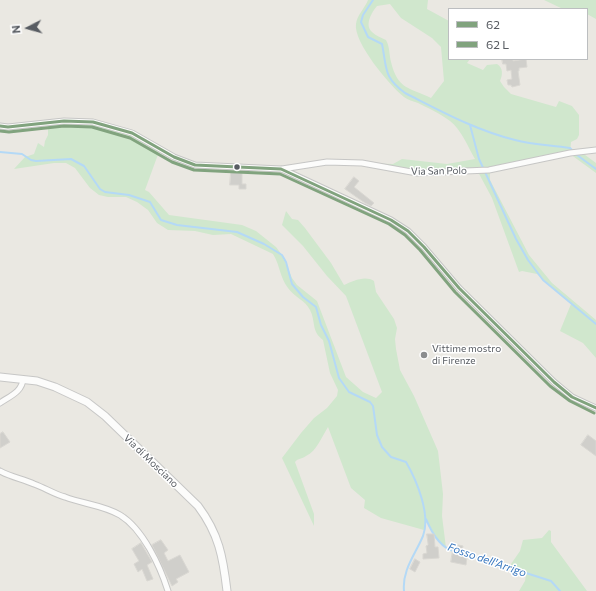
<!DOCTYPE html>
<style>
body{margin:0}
#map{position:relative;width:596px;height:591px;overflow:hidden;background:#eae8e2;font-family:Commissioner,sans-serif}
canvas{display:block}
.legend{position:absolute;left:448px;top:8px;width:140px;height:52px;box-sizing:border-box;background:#fff;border:1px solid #bcbec0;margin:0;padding:5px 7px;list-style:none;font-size:12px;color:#585c62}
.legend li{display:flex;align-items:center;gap:8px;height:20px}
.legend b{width:20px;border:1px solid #bcbec0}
.north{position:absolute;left:8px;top:8px;width:40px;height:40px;-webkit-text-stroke:3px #fff;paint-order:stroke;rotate:264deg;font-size:11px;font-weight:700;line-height:16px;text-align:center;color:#585c62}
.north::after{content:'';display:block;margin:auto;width:14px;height:18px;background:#585c62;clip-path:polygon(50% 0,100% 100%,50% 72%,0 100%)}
</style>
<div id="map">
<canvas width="596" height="591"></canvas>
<ul class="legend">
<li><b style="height:5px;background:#81a37e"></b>62</li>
<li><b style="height:5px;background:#81a37e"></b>62 L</li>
</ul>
<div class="north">N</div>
</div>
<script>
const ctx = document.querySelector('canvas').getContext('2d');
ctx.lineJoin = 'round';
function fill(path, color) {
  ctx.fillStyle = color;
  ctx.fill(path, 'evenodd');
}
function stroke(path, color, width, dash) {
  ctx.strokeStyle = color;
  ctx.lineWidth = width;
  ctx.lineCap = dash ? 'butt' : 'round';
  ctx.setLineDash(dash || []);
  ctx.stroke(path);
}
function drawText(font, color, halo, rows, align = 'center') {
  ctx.font = font + ' Commissioner,sans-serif';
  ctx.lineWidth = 3;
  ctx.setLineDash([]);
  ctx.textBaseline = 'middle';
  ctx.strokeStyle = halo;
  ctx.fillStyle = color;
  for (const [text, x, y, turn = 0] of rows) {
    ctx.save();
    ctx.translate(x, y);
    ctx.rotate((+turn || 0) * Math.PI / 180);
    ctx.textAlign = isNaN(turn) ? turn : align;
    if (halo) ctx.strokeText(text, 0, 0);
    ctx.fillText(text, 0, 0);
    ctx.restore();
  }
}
const green = new Path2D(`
 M368 0H428L427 9 449 21V59H470L467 63 483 70 487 65 497 64C503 68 503 74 500 81L504 87 511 94 556 107 559 101 572 106 579 115V135L577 139 571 142 570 153 581 152 596 163V173L570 154 490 170V180L529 255 552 283 596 320V358L583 343 560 331 571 304 537 274 522 271 519 272 492 198 477 170 417 173 362 163 393 164 402 159 447 164 475 159C468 147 461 129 450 121 441 114 428 108 418 103 413 101 408 100 404 97 390 86 353 42 356 24 357 15 365 8 368 0ZM390 4 401 18 432 38 441 47 444 81 431 98C409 87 398 90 391 62 389 55 390 47 386 40 382 38 376 36 372 32 364 25 372 12 377 6Z
 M544 0H596V19L587 14V9H563Z
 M93 122 132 133 160 149 145 190 149 192 169 215 242 225 256 231 276 247 282 255 292 278 297 285 317 301 346 377 363 392 376 398 382 392 346 296 327 276 303 246 282 225 286 211 292 219 298 220 305 228 331 263 344 285C353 281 365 275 374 281L376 292 394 319 397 328 395 339 396 349 400 370 414 396 438 451 443 494 442 516 446 548C437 541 430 528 426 518L424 530 381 518 364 508 365 500 351 488 328 427C322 436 317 451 306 456 302 459 298 458 295 462L314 514V526L282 458 301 433 314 418 327 408 337 396 338 390 330 373 323 340C311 331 316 322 310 310 305 300 294 297 288 288 280 278 280 265 273 254L231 234 213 235 195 231 168 230 157 223 148 210 137 202 126 197H108L99 195 90 188 75 168 66 163H54L14 169 25 157 34 154 38 143 44 147 45 141 48 135V123Z
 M549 530 551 531V542L587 591H519L525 581 526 575 512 572 509 567 520 551 523 540 542 538Z`);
const stream = new Path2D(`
 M373 0 363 15 361 22 368 37 382 44C387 68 383 77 405 93 441 111 475 130 515 140 533 145 551 145 570 148L577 155 596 169
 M470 125 479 159 516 239 528 260 543 280 596 324
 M0 152 22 154 31 160 36 161 71 159 84 166 100 189 105 192 129 195 150 202 161 220 177 225 237 232 264 244 282 255 286 262 292 284 303 297 316 307 321 325 329 341 339 378 349 392 370 402 373 406 374 413 377 435 382 447 391 457 406 462C417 481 431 515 423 536 415 555 402 570 404 591
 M426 519C431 531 440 548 454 551
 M460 552 551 581 560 591`);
const building = new Path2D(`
 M502 59H513V61L526 59 527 67 519 68V71H518L520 85 512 87 511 85H508L507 80 512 79 511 70 507 71 506 64H503Z
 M231 172 242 173V184H246V189H239V185H230Z
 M354 177 359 181 354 187 374 203 371 206 365 203 345 189Z
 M3 432 10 442 0 448V434Z
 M588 435 596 441V456L581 445Z
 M427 534H434L435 547H438L439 558 423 559V554L427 553 426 546 428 545Z
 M161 540 168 550 164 553 168 561 180 555 189 572 176 579 178 582 172 586 152 545Z
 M141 543 152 562 147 565 153 579 147 581 142 569 138 572 134 564 139 561 132 549Z
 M454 544 463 546 461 555 467 556 466 565 451 562Z
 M415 559 420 562 415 572 410 569Z`);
const minor = new Path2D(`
 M0 126 8 127 64 121 93 122 132 133 174 157 195 165 281 169 286 171 391 220 408 231 424 247 459 288 554 382 572 397 596 408
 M282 169 327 162 362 163 417 173 489 170 570 153 596 150
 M0 403C10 396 22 392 23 379
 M0 471C11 477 23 479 34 484 45 488 54 494 65 497 83 504 103 505 120 515 143 529 160 566 168 591`);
const secondary = new Path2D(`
 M0 377 37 381 55 387 87 402 105 416 198 506C219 534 223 557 227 591`);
const bus1 = new Path2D(`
 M0 126 8 127 64 121 93 122 132 133 174 157 195 165 281 169 391 220 408 231 424 247 459 288 554 382 572 397 596 408`);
const bus2 = new Path2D(`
 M0 131 9 132 64 126 92 127 130 138 172 162 194 170 280 174 389 224 405 235 420 250 455 292 550 386 570 401 594 413`);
const markers = [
 [237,167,3.5,"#585c62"],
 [424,355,4,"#8b8d8f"]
];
const streetNames = [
 ["Via San Polo",439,171,-1],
 ["Via di Mosciano",151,461,44]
];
const poiNames = [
 ["Vittime mostro",432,349],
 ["di Firenze",432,361]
];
const waterNames = [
 ["Fosso dell'Arrigo",487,560,19]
];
fill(green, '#d0e7cd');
stroke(stream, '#b4d9f6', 2);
fill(building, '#d0cfcb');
stroke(building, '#d9d7d2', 1);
stroke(minor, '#c6c6c5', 7);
stroke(secondary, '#c7c7c6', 9);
stroke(minor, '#fcfcfb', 5);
stroke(secondary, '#fcfcfb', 7);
stroke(bus1, '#81a37e', 3);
stroke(bus2, '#81a37e', 3);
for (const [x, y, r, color] of markers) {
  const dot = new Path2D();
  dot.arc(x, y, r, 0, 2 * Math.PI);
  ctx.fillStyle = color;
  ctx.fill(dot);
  stroke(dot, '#fff', 1.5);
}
drawText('10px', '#585c62', '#fff', streetNames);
drawText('10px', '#585c62', '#fff', poiNames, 'left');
drawText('italic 11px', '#3877bf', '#fff', waterNames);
</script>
